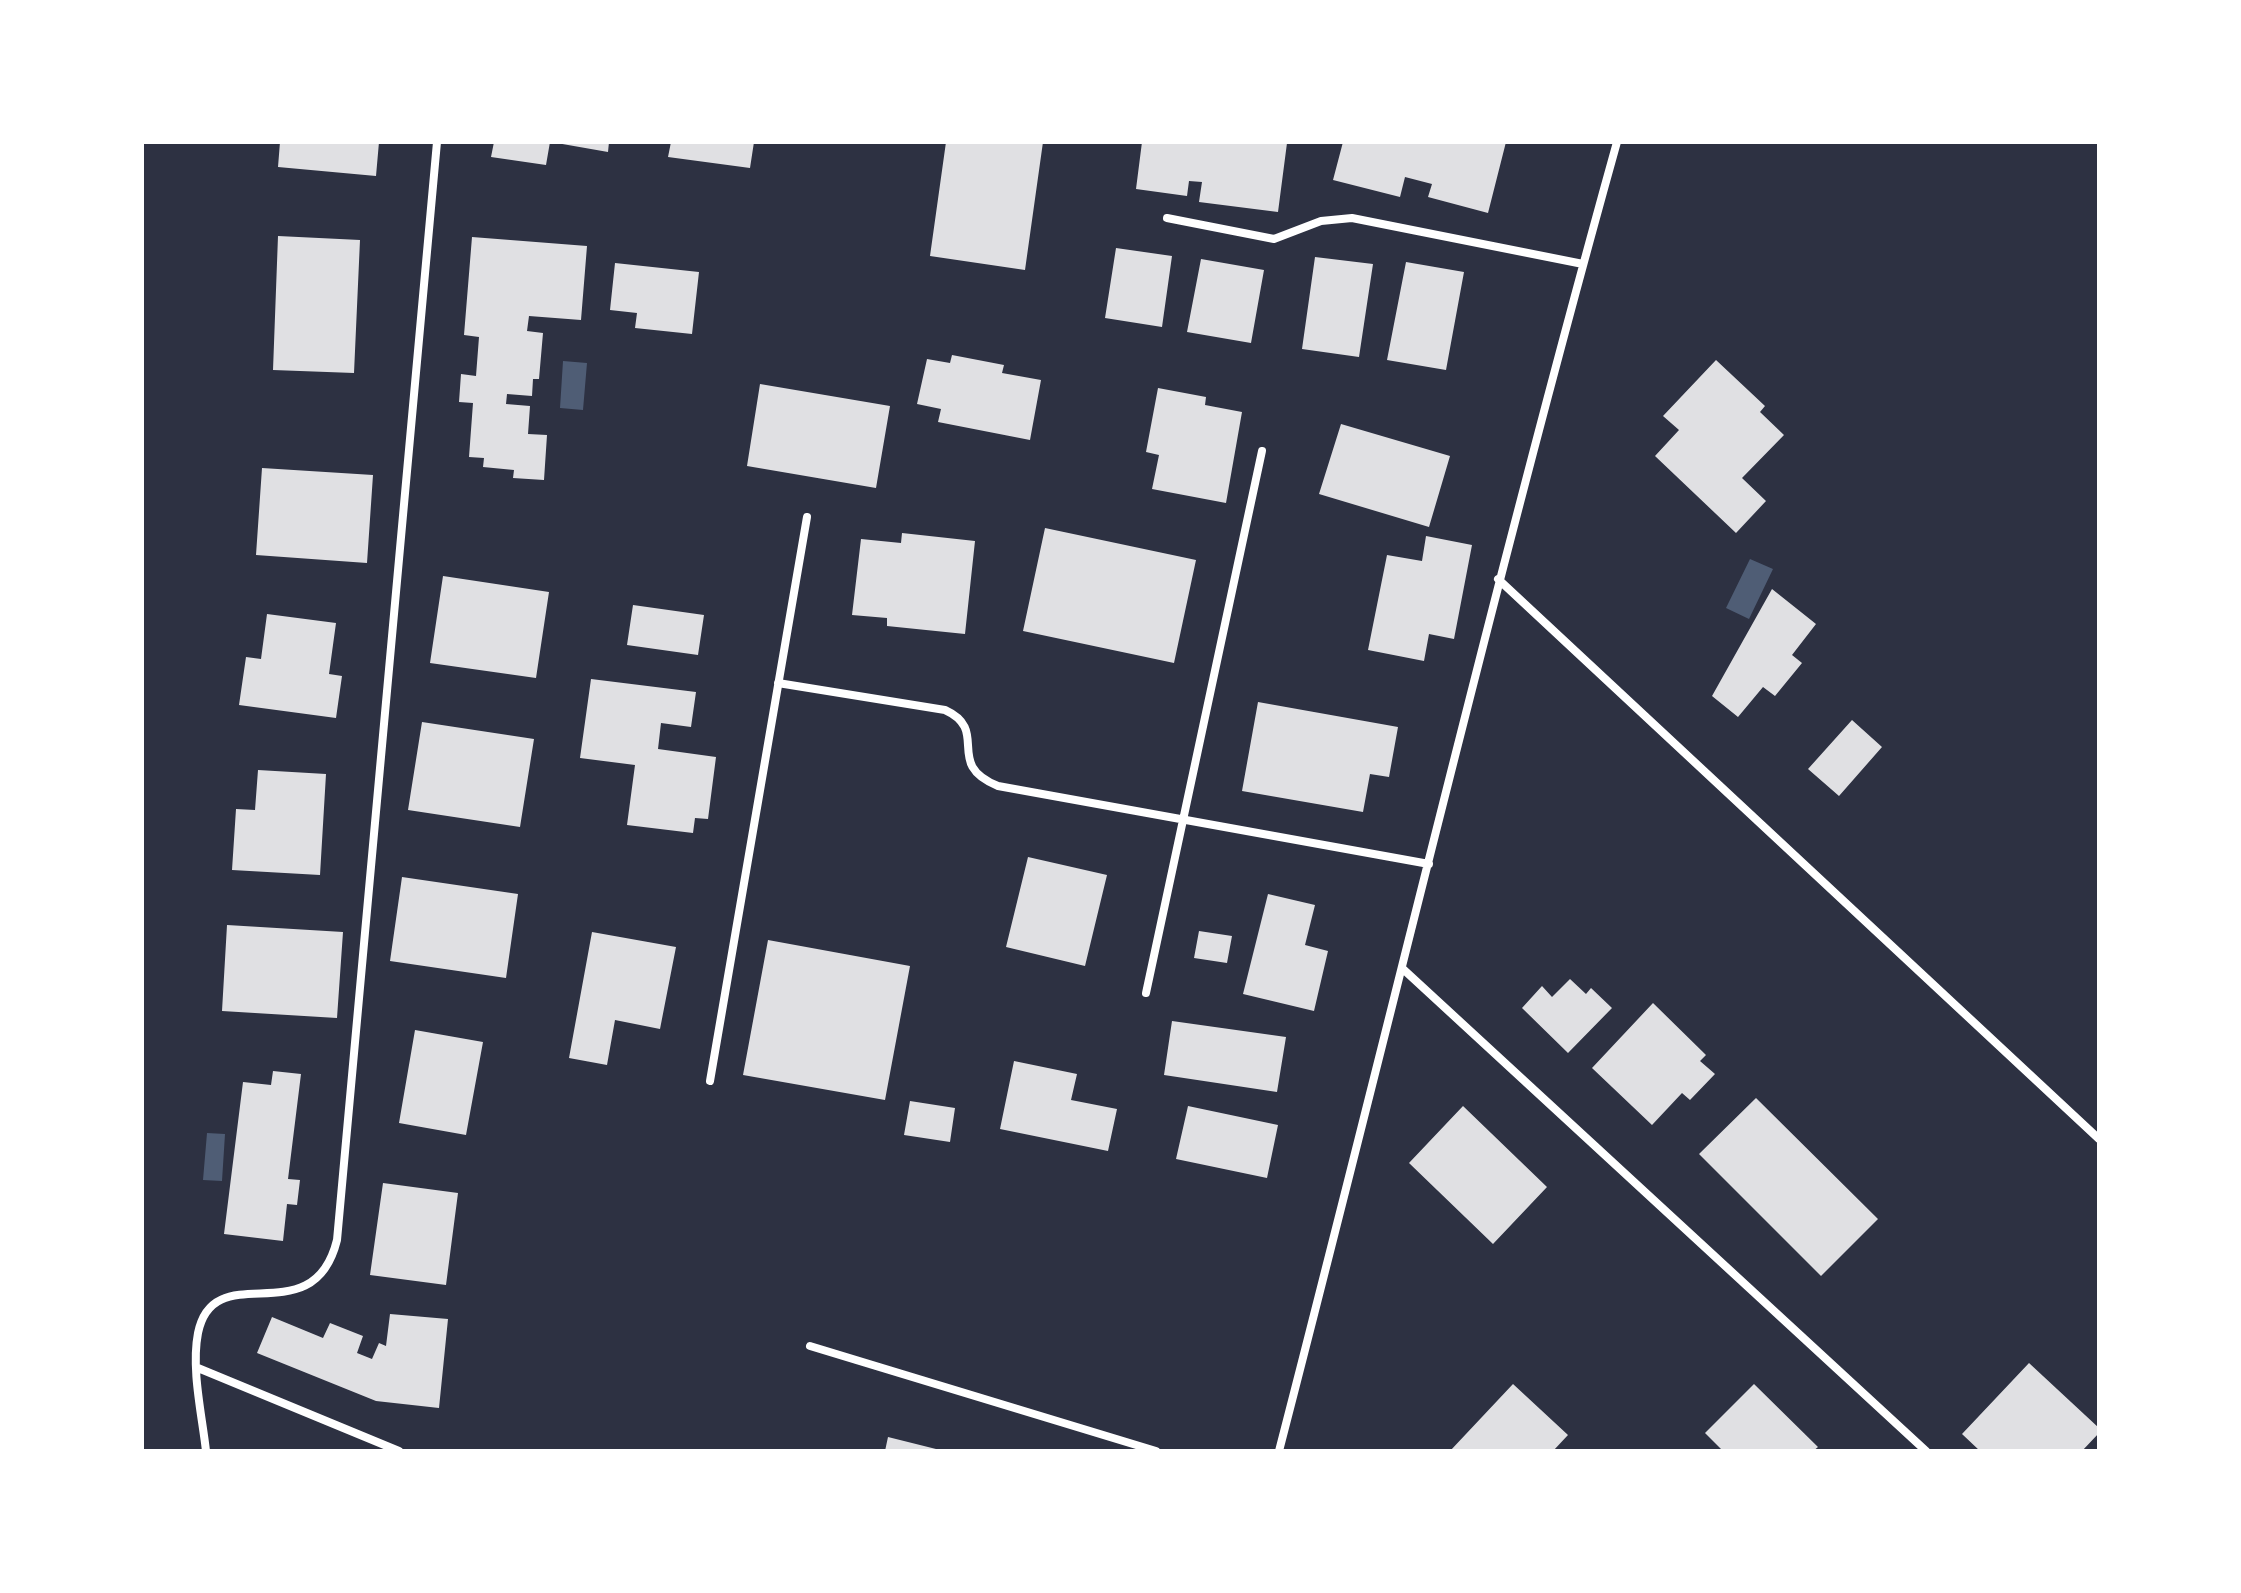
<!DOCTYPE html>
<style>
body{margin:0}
#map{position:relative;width:2241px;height:1593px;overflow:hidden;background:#2d3142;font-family:Ubuntu,sans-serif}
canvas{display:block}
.frame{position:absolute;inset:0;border:144px solid #fff;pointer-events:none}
</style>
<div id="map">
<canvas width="2241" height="1593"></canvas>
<div class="frame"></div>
</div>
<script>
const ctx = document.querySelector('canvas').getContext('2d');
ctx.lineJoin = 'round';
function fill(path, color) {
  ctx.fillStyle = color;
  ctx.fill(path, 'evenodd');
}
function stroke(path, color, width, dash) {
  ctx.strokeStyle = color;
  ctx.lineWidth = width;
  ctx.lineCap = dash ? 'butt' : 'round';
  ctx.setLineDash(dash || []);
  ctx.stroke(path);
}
const water = new Path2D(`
 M563 361 587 363 583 410 560 408Z
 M1750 559 1773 569 1749 619 1726 608Z
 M207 1133 225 1134 222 1181 203 1180Z`);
const building = new Path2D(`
 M280 142H379L376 176 278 167Z
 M494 142H550L546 165 491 157Z
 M551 142H609L608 152Z
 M671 142H754L750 168 668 157Z
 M946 142H1043L1025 270 930 256Z
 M1142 142 1287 143 1278 212 1199 202 1202 182 1189 181 1187 196 1136 189Z
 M1343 142H1506L1488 213 1428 197 1432 184 1405 177 1400 197 1333 180Z
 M278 236 360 240 354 373 273 370Z
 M472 237 587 246 581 320 529 316 527 331 543 333 539 379H533L532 396 507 394 506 404 530 406 528 434 547 435 544 480 513 478 514 470 483 467 484 458 469 457 473 403 459 402 461 374 476 376 479 337 464 335Z
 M1116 248 1172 256 1162 327 1105 318Z
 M1315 257 1373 264 1359 357 1302 349Z
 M1201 259 1264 270 1251 343 1187 332Z
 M1406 262 1464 272 1446 370 1387 360Z
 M615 263 699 272 692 334 635 328 637 313 610 310Z
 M952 355 1004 365 1002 373 1041 380 1030 440 938 422 941 409 917 404 927 359 950 363Z
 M1716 360 1765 406 1760 412 1784 435 1742 478 1766 501 1736 533 1655 456 1679 430 1663 416Z
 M760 384 890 406 876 488 747 466Z
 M1158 388 1206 397 1205 405 1242 412 1226 503 1152 489 1159 455 1146 452Z
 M1341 424 1450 456 1429 527 1319 494Z
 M262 468 373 475 367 563 256 555Z
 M1045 528 1196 560 1174 663 1023 631Z
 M902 533 975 541 965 634 887 626V618L852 615 861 539 901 543Z
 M1426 536 1472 545 1454 639 1429 634 1424 661 1368 650 1387 555 1422 561Z
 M443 576 549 592 536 678 430 663Z
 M1772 589 1816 624 1792 655 1802 663 1775 696 1763 687 1738 717 1712 696Z
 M633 605 704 615 698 655 627 645Z
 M267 614 336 623 329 674 342 676 336 718 239 705 246 657 261 659Z
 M591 679 696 692 691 727 661 723 658 749 716 757 708 819 695 818 693 833 627 825 635 765 580 758Z
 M1258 702 1398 727 1389 777 1370 774 1363 812 1242 791Z
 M1852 720 1882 747 1839 796 1808 769Z
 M422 722 534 739 520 827 408 810Z
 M258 770 326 774 320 875 232 870 236 809 255 810Z
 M1028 857 1107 875 1085 966 1006 947Z
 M402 877 518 894 506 978 390 961Z
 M1268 894 1315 905 1305 945 1328 951 1314 1011 1243 994Z
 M227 925 343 932 337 1018 222 1011Z
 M1199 931 1232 936 1227 963 1194 958Z
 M592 932 676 947 660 1029 615 1020 607 1065 569 1058Z
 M768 940 910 966 885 1100 743 1075Z
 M1570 979 1586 994 1591 988 1612 1008 1568 1053 1522 1008 1542 986 1552 997Z
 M1653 1003 1706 1055 1700 1061 1715 1074 1690 1100 1682 1093 1652 1125 1592 1068Z
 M1172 1021 1286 1037 1277 1092 1164 1075Z
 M415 1030 483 1042 466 1135 399 1123Z
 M1014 1061 1077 1074 1071 1100 1117 1109 1108 1151 1000 1129Z
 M273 1071 301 1074 288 1179 300 1180 297 1205 287 1204 283 1241 224 1234 243 1082 271 1085Z
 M1756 1098 1878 1219 1821 1276 1699 1154Z
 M910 1101 955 1108 950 1142 904 1135Z
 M1188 1106 1278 1125 1267 1178 1176 1159Z
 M1463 1106 1547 1187 1493 1244 1409 1163Z
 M383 1183 458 1193 446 1285 370 1275Z
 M390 1314 448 1319 439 1408 376 1401 257 1353 272 1317 323 1338 330 1323 363 1336 357 1353 372 1359 379 1343 386 1346Z
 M2029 1363 2099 1428V1433L2082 1451H1980L1962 1434Z
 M1513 1384 1568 1435 1553 1451H1450Z
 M1754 1384 1818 1447 1813 1451H1723L1705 1433Z
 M888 1437 940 1450 939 1451H885Z`);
const minor = new Path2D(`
 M1167 218 1274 239 1321 221 1352 218 1583 264
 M1498 579 2099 1139
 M778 683 945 710C991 731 943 764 998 786L1429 864
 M1403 969 1926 1451
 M1146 993 1262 451
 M710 1081 807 517
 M810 1346 1156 1451
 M198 1368 399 1451
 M206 1451C202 1415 191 1369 198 1333 214 1254 313 1337 337 1240L437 142
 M1279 1451C1392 1015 1496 576 1617 142`);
fill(water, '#4f5d75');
fill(building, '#e0e0e3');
stroke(minor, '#fff', 8);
</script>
